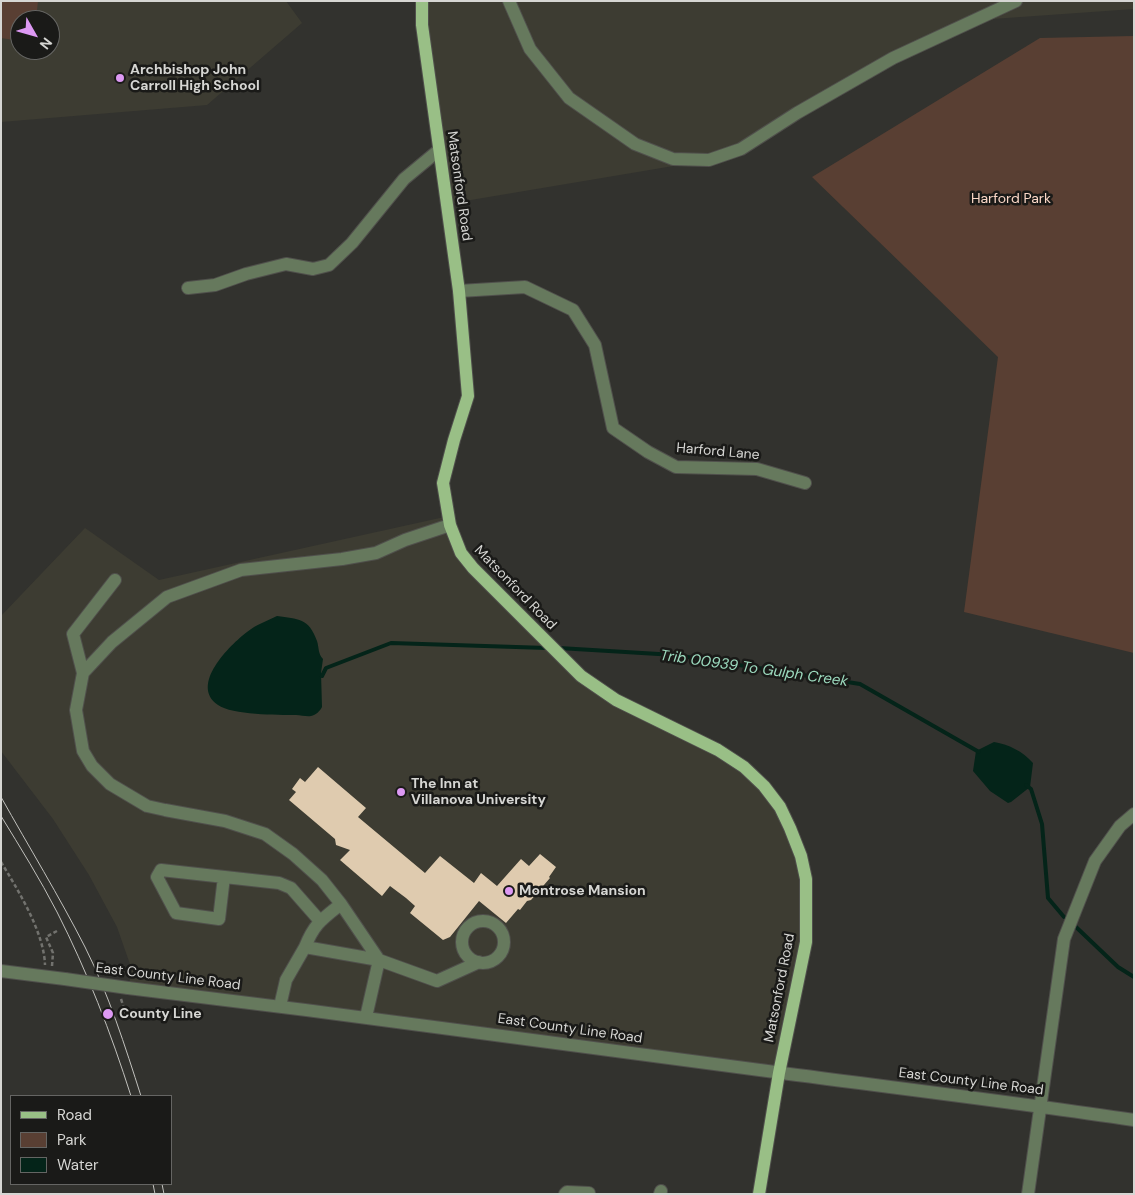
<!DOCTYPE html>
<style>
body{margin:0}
#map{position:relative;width:1135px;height:1195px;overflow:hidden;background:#32322e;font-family:"DM Sans",sans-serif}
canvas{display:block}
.frame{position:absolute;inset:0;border:2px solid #d6d6d3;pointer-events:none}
.legend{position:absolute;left:10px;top:1095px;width:162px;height:90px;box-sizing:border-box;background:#1a1a18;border:1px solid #656563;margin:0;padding:6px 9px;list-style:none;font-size:15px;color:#d6d6d3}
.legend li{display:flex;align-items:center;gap:10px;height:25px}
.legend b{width:25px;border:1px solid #656563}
.north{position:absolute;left:10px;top:10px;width:50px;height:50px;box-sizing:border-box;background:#1a1a18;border:1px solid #656563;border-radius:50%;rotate:128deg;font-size:14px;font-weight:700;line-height:20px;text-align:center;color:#d6d6d3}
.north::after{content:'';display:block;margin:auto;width:18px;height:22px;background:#dd99f3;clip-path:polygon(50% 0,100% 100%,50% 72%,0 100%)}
</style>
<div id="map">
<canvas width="1135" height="1195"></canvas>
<div class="frame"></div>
<ul class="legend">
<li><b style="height:6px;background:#99bf86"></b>Road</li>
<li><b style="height:14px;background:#593f33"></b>Park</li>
<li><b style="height:14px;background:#042419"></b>Water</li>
</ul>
<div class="north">N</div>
</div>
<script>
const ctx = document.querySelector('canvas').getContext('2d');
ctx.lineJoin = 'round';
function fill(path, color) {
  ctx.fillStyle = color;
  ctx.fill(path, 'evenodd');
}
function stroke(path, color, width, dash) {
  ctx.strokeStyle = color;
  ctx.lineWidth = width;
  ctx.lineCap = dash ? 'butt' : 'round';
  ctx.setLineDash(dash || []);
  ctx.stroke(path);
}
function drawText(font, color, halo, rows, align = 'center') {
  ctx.font = font + ' "DM Sans",sans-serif';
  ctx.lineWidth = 5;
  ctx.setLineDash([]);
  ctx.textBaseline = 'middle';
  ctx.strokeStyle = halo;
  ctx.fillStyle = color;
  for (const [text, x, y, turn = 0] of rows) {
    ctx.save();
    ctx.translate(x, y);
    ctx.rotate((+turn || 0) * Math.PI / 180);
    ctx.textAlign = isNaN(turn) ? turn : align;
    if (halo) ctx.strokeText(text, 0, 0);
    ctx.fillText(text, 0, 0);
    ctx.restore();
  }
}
const built = new Path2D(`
 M1 1H286L302 23 207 105 1 122ZM20 20H50V50H20Z
 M422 1H1134V9L978 20 709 160 447 204Z
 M449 516 461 553 581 676 744 767 790 828 807 908 779 1073 128 988 132 970 117 927 89 875 53 819 1 751V616L85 528 159 580Z`);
const green = new Path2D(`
 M1 1H38L36 20H20V41L1 38Z
 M1134 36V653L964 612 998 357 812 177 1040 38Z`);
const water = new Path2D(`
 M277 616C298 619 309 618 317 641 319 647 318 654 323 659L321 673 322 707C320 711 316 715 311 716 307 717 301 715 296 715 278 715 232 715 218 705 189 685 230 645 247 632 257 624 267 621 277 616Z
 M994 742C1010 745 1022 751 1033 763L1030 787 1011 802 1008 803 990 791 973 771 976 751Z`);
const stream = new Path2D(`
 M559 648 675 655 860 684 979 752
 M322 676 326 668 391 643 547 648
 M1026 785 1031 789 1042 824 1048 898 1064 917
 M1076 927 1118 967 1134 977`);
const building = new Path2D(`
 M318 767 366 808 358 817 425 873 440 856 474 883 481 873 497 886 521 859 529 866 540 854 556 867 549 877 550 878 531 900 527 901 520 910 518 909 506 923 479 901 450 937 443 940 410 913 415 906 406 898 390 886 382 896 340 860 350 850 336 845 335 839 289 800 296 792 292 789 300 778 305 782Z`);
const path = new Path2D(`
 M1 862C18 890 44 932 45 965
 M52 966 53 953 46 937 57 931
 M121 999 126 1014 124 1015`);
const minor = new Path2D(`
 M509 1 530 49 569 98 635 144 673 159 709 160 741 149 797 113 893 58 1016 1
 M188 288 215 285 246 274 286 264 313 269 329 265 352 243 404 179 439 150
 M459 291 525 287 573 310 595 345 613 428 648 452 676 467 757 469 805 483
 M115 580 73 634 83 673 112 642 167 597 241 570 342 559 376 553 405 540 450 525
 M83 673 76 710 83 751 92 766 110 784 147 806 165 810 225 821 265 834 293 854 322 880 341 904
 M224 877 219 919 176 913 157 877 161 870 279 883 291 888 320 921
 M462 942a21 21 0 1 1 42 0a21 21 0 1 1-42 0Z
 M1 971 65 979
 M128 988C344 1014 560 1043 775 1072 895 1088 1014 1102 1134 1120
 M280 1006 286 980 305 947
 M366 1017 379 960 341 904C322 919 314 924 305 947L379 960 437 981 479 962
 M565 1194 567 1192 589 1193
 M660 1194 661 1191
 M1028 1194 1064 939 1095 861 1120 826 1134 814`);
const major = new Path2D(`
 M422 1V25L459 291 468 396 454 440 443 483 450 525 461 553 473 568 581 676 616 700 718 750 744 767 764 786 780 807 790 828 801 856 806 879V942L779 1073 759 1194`);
const tram = new Path2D(`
 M1 797C29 847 59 896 85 947 109 995 125 1046 141 1096
 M1 816C20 847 40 879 57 912 87 971 111 1033 131 1096
 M153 1184 155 1194
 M162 1184 164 1194`);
const minorBridge = new Path2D(`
 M65 979 128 988`);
const markers = [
 [120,78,5,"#dd99f3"],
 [401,792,5,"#dd99f3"],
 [509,891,5,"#dd99f3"],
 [108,1014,6,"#dd99f3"]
];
const poiNames = [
 ["Archbishop John",130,70],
 ["Carroll High School",130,86],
 ["The Inn at",411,784],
 ["Villanova University",411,800],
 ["Montrose Mansion",519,891],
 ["County Line",119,1014]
];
const streetNames = [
 ["Matsonford Road",459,186,82],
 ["Harford Lane",718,452,5],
 ["Matsonford Road",515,588,46],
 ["East County Line Road",168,977,7],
 ["Matsonford Road",780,988,-79],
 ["East County Line Road",570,1029,8],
 ["East County Line Road",971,1082,7]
];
const parkNames = [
 ["Harford Park",1011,199]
];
const waterNames = [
 ["Trib 00939 To Gulph Creek",754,669,8]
];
fill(built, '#3d3c32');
fill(green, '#593f33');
fill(water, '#042419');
stroke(stream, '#042419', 4);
fill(building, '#dfcbaf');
stroke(minor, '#50504c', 14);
stroke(major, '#50504c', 14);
stroke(path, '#72726e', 2.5, [4, 2.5]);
stroke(minor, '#66795d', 12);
stroke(major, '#99bf86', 12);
stroke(tram, '#c2c2be', 1);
stroke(minorBridge, '#50504c', 14, []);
stroke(minorBridge, '#66795d', 12);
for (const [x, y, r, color] of markers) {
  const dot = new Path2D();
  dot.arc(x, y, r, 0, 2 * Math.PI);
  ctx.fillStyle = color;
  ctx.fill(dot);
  stroke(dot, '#1a1a18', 2);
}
drawText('bold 14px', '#d6d6d3', '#1a1a18', poiNames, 'left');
drawText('14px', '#d6d6d3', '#1a1a18', streetNames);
drawText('14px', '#fbd8c8', '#1a1a18', parkNames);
drawText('italic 15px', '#9bd9bd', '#1a1a18', waterNames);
</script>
